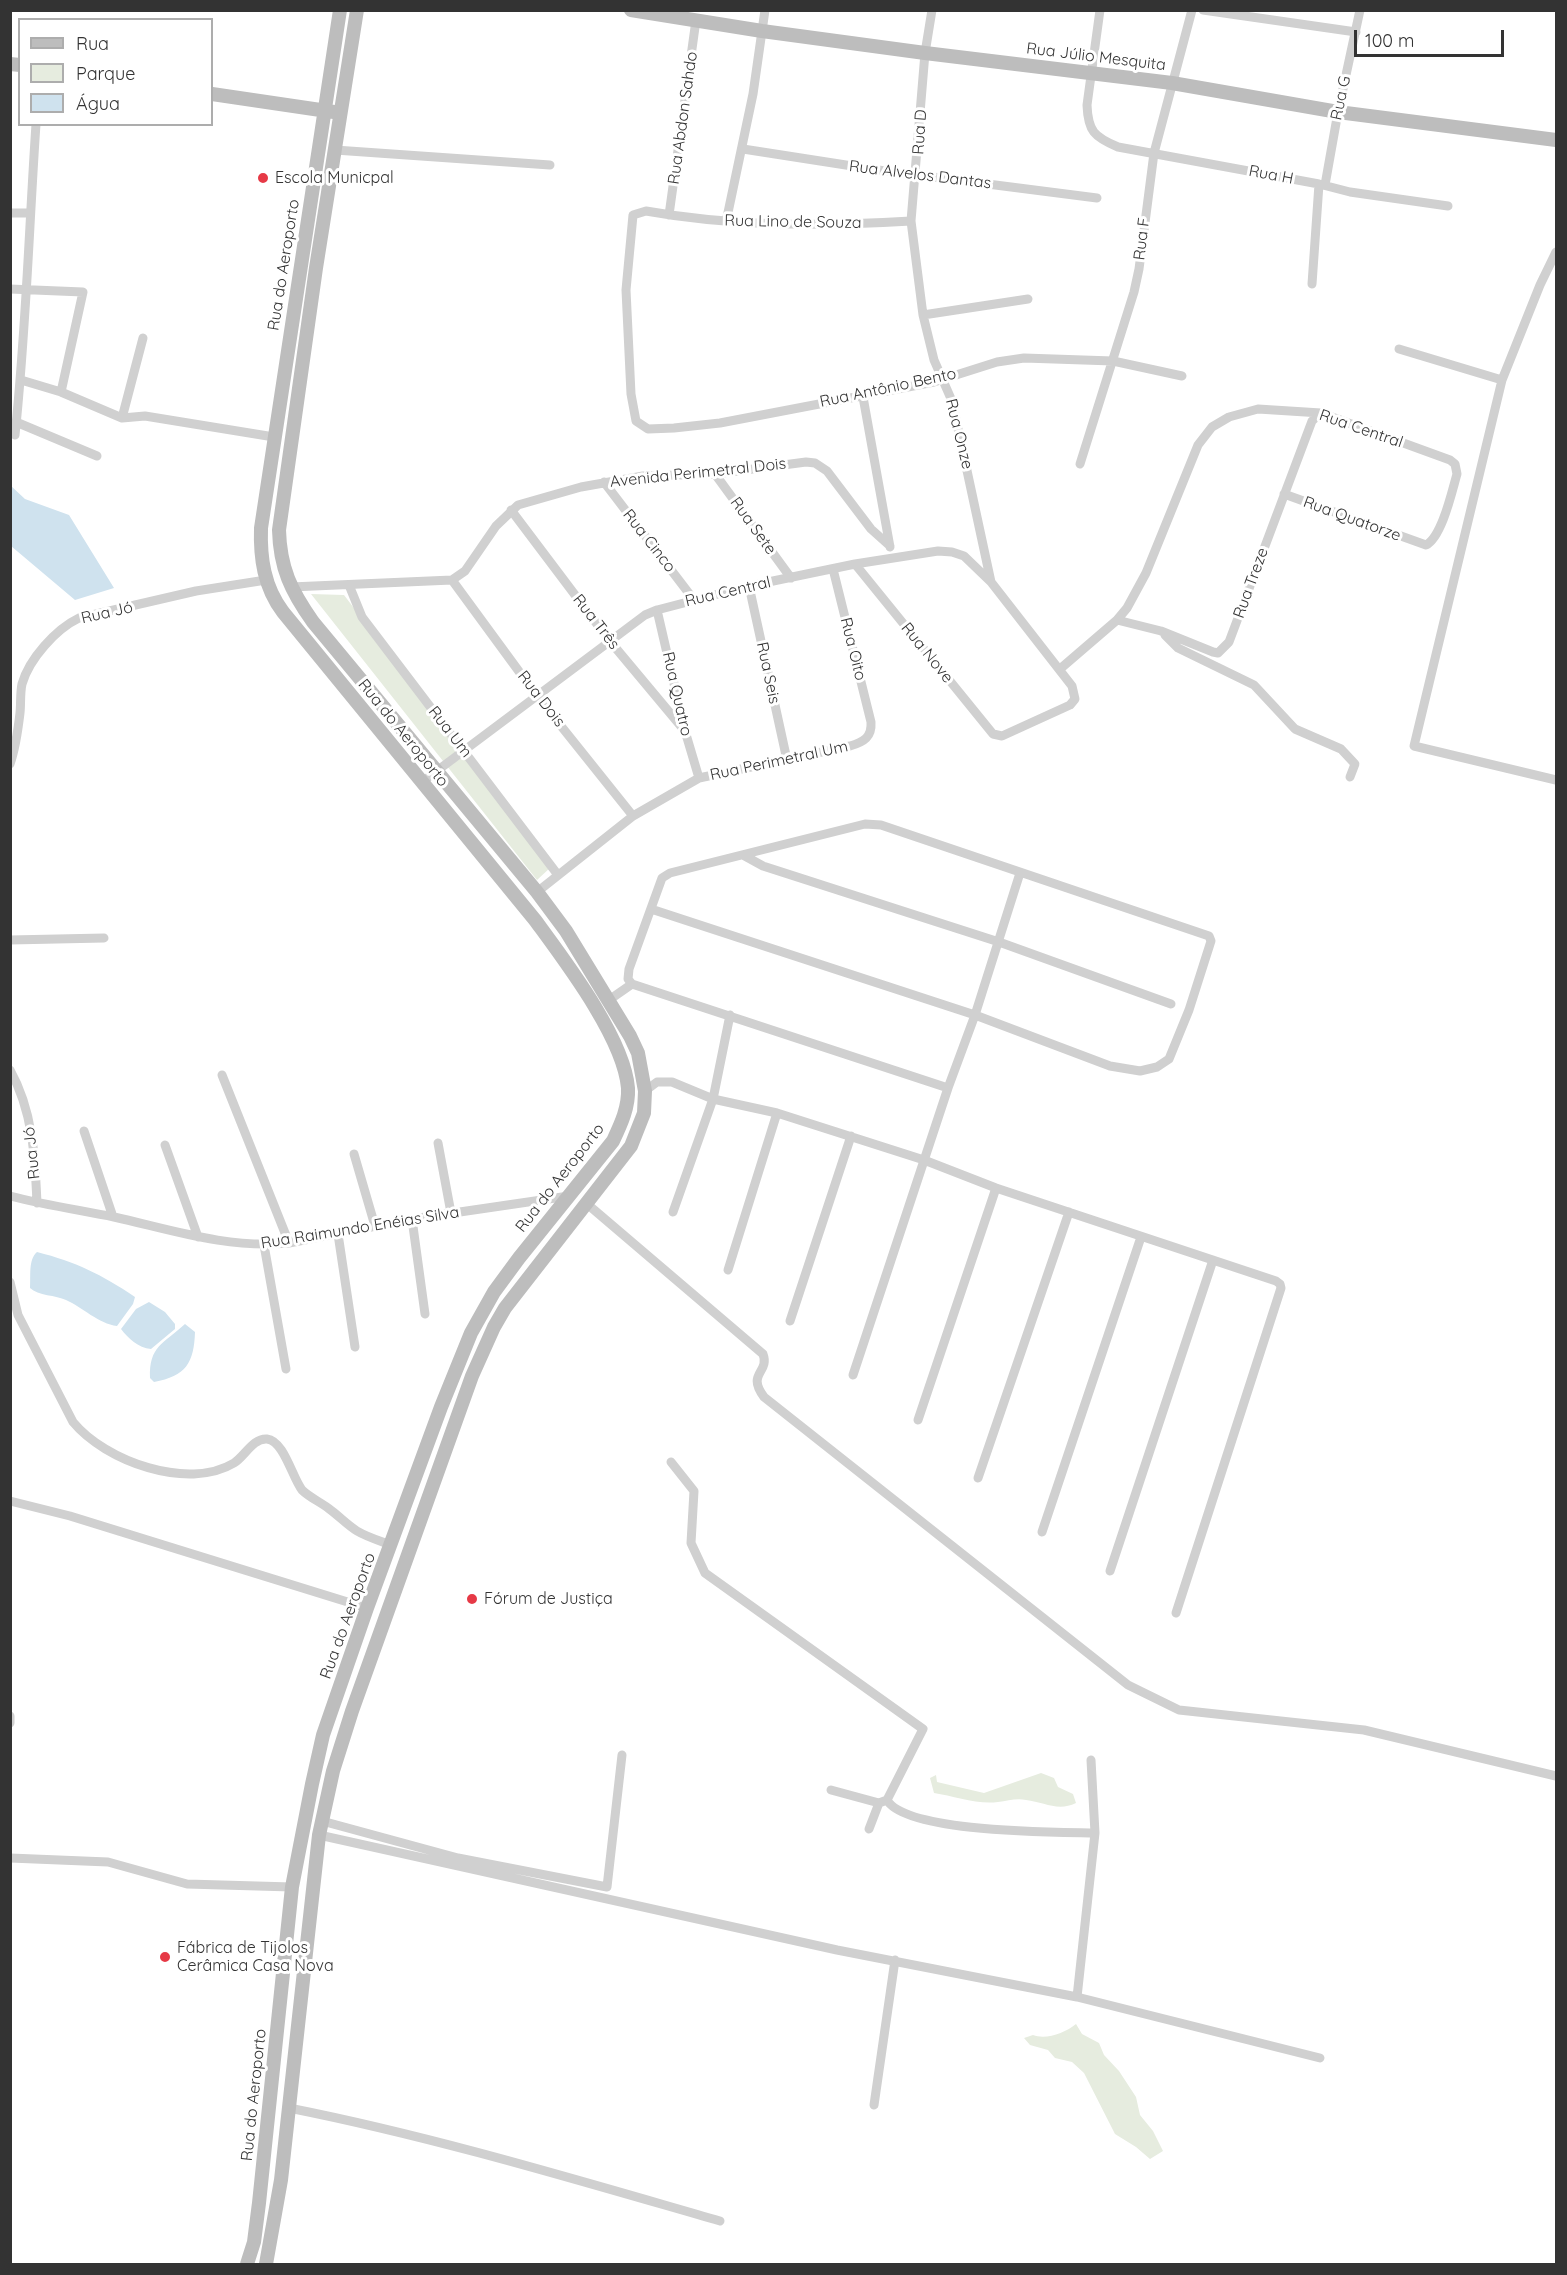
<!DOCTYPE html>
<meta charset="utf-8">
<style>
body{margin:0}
#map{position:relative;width:1567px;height:2275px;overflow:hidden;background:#fff;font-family:Quicksand,sans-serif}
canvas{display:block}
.frame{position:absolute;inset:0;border:12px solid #333;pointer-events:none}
.legend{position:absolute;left:18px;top:18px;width:195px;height:108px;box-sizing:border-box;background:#fff;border:2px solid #adadad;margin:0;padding:8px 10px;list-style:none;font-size:18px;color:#333}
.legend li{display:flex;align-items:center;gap:12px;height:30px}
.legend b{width:30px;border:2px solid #adadad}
.scale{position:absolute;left:1354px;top:30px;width:150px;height:27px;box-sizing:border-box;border:3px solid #333;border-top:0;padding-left:8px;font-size:18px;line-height:21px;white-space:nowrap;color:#333;-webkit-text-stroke:4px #fff;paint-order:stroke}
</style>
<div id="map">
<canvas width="1567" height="2275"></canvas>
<div class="frame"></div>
<ul class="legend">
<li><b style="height:8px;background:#bdbdbd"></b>Rua</li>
<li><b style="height:16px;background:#e6ecdf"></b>Parque</li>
<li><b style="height:16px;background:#cfe2ee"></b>Água</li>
</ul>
<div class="scale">100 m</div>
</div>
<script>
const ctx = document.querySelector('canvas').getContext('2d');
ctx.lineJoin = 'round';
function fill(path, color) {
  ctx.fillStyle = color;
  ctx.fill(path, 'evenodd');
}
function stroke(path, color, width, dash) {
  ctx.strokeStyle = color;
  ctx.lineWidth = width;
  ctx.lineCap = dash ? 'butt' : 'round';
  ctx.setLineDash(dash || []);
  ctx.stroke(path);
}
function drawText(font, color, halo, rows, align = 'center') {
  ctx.font = font + ' Quicksand,sans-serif';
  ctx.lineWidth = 6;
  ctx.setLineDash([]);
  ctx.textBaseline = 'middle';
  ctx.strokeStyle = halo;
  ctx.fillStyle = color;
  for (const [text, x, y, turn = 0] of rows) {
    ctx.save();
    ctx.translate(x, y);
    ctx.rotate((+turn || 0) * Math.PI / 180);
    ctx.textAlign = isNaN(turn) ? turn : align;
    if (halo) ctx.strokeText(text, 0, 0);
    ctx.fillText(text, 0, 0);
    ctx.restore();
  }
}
const green = new Path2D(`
 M311 594 344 595 551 867 537 880Z
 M1041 1773 1054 1778 1058 1787 1073 1794 1076 1803C1058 1812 1044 1802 1026 1800 1016 1798 1008 1801 998 1802 978 1805 954 1796 934 1793L930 1778 936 1775 937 1782 984 1793Z
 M1076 2024 1082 2034 1099 2043 1104 2055 1119 2071 1136 2097 1140 2115 1153 2131 1163 2151 1150 2159 1136 2147 1115 2134 1084 2073 1072 2062 1055 2058 1048 2050 1030 2045 1024 2038 1033 2035C1046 2040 1065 2033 1076 2024Z`);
const water = new Path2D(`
 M10 485 25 499 69 515 114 588 75 600 11 546Z
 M37 1252C76 1262 101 1274 135 1297L133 1304 117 1326C99 1324 82 1307 66 1300 56 1295 38 1296 30 1288 31 1276 28 1260 37 1252Z
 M149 1302 165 1312 175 1324V1329L151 1349C138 1348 128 1338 121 1329L136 1309Z
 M185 1324 195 1332C194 1363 186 1376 154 1382L150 1378C149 1346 163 1344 185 1324Z`);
const street = new Path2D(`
 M932 10 925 53 911 221 923 315 934 360 952 401 991 582
 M1100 10 1087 105C1088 131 1094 137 1118 147L1319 184 1350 192 1448 206
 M1203 10 1356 32
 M743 149 878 170 1097 198
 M335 150 550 165
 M1325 185 1338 112 1360 10
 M10 213H30
 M669 215 696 20
 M911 221C822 226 734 227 646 211L633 215 626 290 631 394 636 421 648 429 674 428 720 423 934 382 997 362 1024 358 1113 361 1182 376
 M726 222 753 94 765 10
 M1556 252 1540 285 1502 380 1414 746 1556 780
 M1312 284 1319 184
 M10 289 83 292 61 392
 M923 315 1028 299
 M1399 349 1502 380
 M21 380 61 392 122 418 145 416 274 437
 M863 397 890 547
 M122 418 143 338
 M16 422 97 456
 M15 435C26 331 29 228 36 124
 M1080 464 1134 292 1139 269 1154 153 1192 10
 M715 474 791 578
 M604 482 694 600
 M511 510 609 640 685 731
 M452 580 537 696 633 816
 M349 585 362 617 558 875
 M749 586 787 760
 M291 587 452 580 465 571 496 526 518 505 581 487 643 476 715 474 806 462 815 463 827 471 871 529 890 546
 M657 610 685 731 699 778
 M1117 620 1161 631 1213 652 1218 653 1229 642 1312 421 1321 413
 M1165 635 1178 648 1254 685 1295 729 1341 749 1355 764 1350 777
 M1060 669 1117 620 1127 608 1146 573 1198 445 1212 427 1229 417 1258 409 1321 413 1450 460 1455 464 1457 474C1452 491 1442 537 1426 545L1284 494
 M10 764C16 747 18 730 20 713 21 704 20 693 22 684 29 659 56 629 79 618L196 591 266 580
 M422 782 645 615 657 610 749 586 855 564 938 551 952 552 964 556 991 582 1072 686 1075 699 1070 705 1002 736 993 734 855 564
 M743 855 763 866 999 942 1171 1004
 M537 892 633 816 699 778 850 746C864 742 872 737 871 722L833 569
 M651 909 975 1015 1110 1066 1140 1071 1157 1067 1169 1059 1189 1010 1211 941 1209 936 881 825 865 824 670 873 662 878 629 969 628 979 632 984 948 1088
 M10 940 104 938
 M609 1000 632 984
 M10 1070C33 1111 35 1157 37 1203
 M222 1075 289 1243
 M645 1091 657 1082H672L713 1099 777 1113 924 1160 996 1188 1276 1281 1280 1284 1281 1288 1176 1613
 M84 1131 113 1217
 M438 1143 451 1213
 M165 1145 198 1237
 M354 1154 375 1226
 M10 1196C45 1205 79 1210 114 1217 172 1230 228 1249 289 1243L412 1219 569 1196
 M586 1203 763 1354C770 1373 746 1373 764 1397L1128 1685 1179 1710 1364 1730 1556 1776
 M673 1212 713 1099 730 1015
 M412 1219 425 1314
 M338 1234 355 1347
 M264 1245 286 1369
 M728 1270 777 1113
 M10 1282 18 1315 73 1422C105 1461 188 1491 234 1463 245 1456 253 1438 267 1439 284 1441 292 1477 302 1490 309 1497 320 1502 328 1508 338 1515 347 1525 357 1531 367 1537 380 1541 391 1545
 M790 1321 851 1136
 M853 1375 948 1088 975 1015 1020 873
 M918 1420 996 1188
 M671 1462 694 1491 691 1543 705 1573 923 1729 887 1800 879 1803 831 1790
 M978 1478 1069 1212
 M10 1501 70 1516 367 1608
 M1042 1532 1141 1237
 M1110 1571 1213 1260
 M10 1716V1723
 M887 1800C906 1833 1057 1832 1095 1833
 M322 1821 458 1858 607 1887 622 1755
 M869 1829 879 1803
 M319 1835 837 1950 1077 1997 1320 2058
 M10 1858 108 1862 187 1884 292 1887
 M1077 1997 1095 1833 1091 1760
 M874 2105 895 1960
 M289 2108C435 2137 577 2180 720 2221`);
const secondary = new Path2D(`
 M631 10 762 31 925 53 1172 83 1338 112 1556 140
 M10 64 20 65
 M212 94 334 112
 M247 2264 254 2242 259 2203 292 1887 312 1784 323 1735 367 1608 441 1407 471 1333 494 1292 519 1258 613 1141C621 1124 629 1107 628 1088 624 1038 565 961 535 920L283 612C264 587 260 558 261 528L340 10
 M266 2264 281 2180 319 1835 333 1771 352 1711 472 1376 494 1327 505 1308 631 1146 644 1113 645 1091 638 1053 630 1036 566 931 537 892 313 622C291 591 280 568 279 530L316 268 357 10`);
const markers = [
 [263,178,6,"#e63946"],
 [472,1599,6,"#e63946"],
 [165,1957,6,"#e63946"]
];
const streetNames = [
 ["Rua Júlio Mesquita",1096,57,7],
 ["Rua G",1341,98,-78],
 ["Rua Abdon Sahdo",683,118,-82],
 ["Rua D",920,132,-86],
 ["Rua Alvelos Dantas",920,175,7],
 ["Rua H",1271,175,11],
 ["Rua Lino de Souza",793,222,1],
 ["Rua F",1142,239,-83],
 ["Rua do Aeroporto",284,265,-81],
 ["Rua Antônio Bento",888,388,-12],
 ["Rua Central",1361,429,19],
 ["Rua Onze",959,434,76],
 ["Avenida Perimetral Dois",698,473,-6],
 ["Rua Quatorze",1352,519,20],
 ["Rua Sete",753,526,54],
 ["Rua Cinco",649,541,52],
 ["Rua Treze",1251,583,-70],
 ["Rua Central",728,592,-13],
 ["Rua Jó",107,613,-13],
 ["Rua Três",596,622,52],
 ["Rua Oito",853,649,76],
 ["Rua Nove",927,653,51],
 ["Rua Seis",768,673,78],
 ["Rua Quatro",677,694,77],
 ["Rua Dois",541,699,52],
 ["Rua Um",450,732,52],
 ["Rua do Aeroporto",403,733,51],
 ["Rua Perimetral Um",779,761,-12],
 ["Rua Jó",32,1153,-96],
 ["Rua do Aeroporto",560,1178,-52],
 ["Rua Raimundo Enéias Silva",360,1228,-9],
 ["Rua do Aeroporto",348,1616,-70],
 ["Rua do Aeroporto",254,2095,-84]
];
const poiNames = [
 ["Escola Municpal",275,178],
 ["Fórum de Justiça",484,1599],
 ["Fábrica de Tijolos",177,1948],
 ["Cerâmica Casa Nova",177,1966]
];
fill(green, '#e6ecdf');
fill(water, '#cfe2ee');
stroke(street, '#d0d0d0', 9);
stroke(secondary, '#bdbdbd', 14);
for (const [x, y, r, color] of markers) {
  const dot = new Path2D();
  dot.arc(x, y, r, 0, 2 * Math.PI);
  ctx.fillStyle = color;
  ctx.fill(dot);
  stroke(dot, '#fff', 2);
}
drawText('16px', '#333', '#fff', streetNames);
drawText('16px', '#333', '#fff', poiNames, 'left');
</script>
